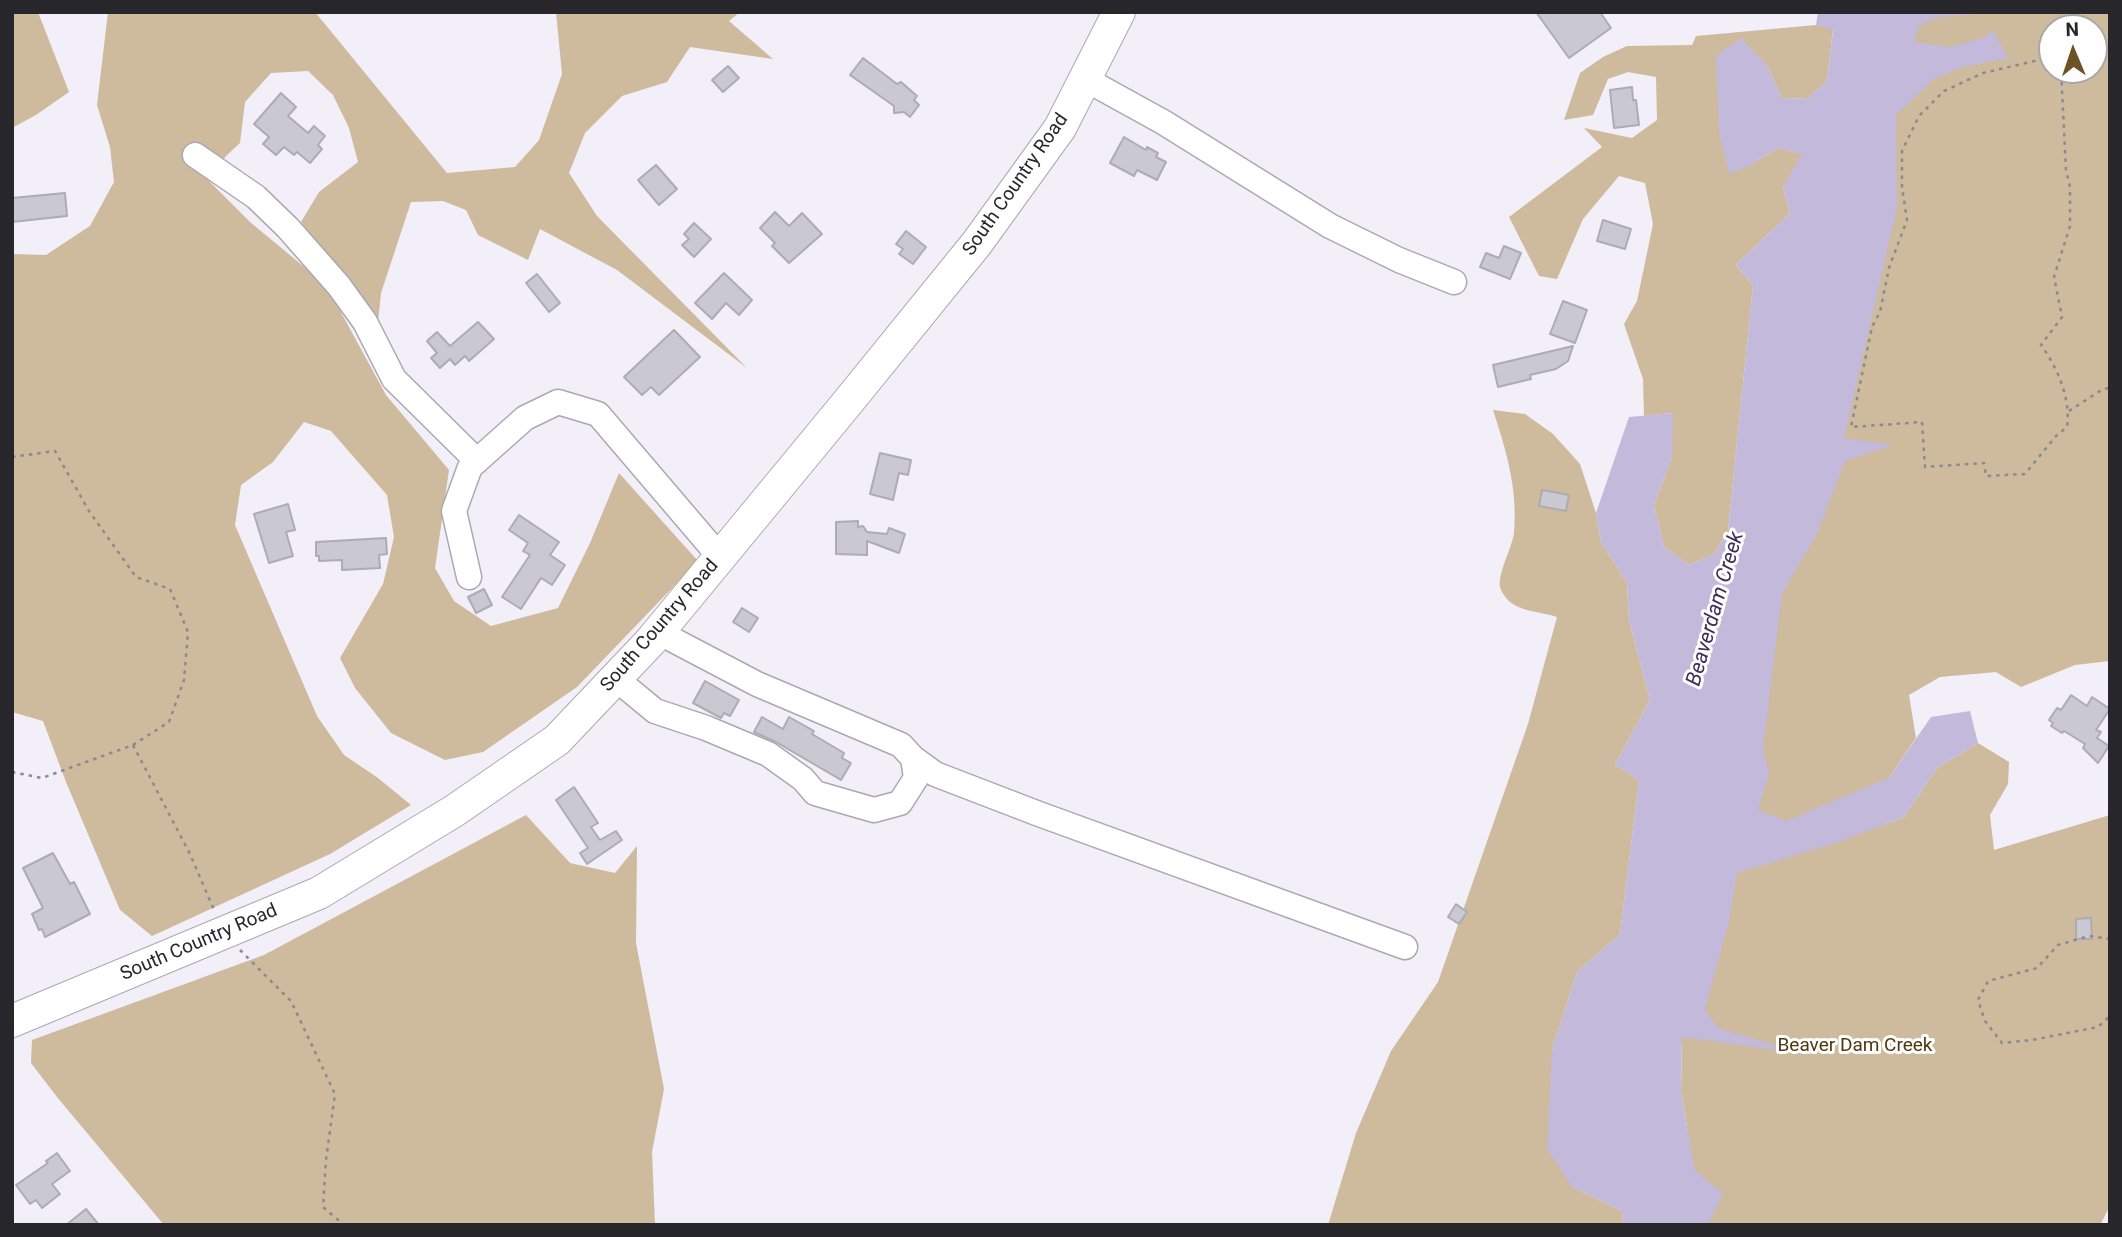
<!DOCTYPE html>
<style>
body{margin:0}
#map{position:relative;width:2122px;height:1237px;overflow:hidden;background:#f2eff9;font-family:Roboto,sans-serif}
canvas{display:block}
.frame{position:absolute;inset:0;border:14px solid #27262a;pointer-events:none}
.north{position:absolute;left:2038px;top:14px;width:70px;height:70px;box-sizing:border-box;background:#fefefe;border:2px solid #a8a8a9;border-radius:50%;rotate:358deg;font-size:19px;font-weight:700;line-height:28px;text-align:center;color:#27262a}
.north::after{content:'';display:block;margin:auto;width:24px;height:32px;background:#6d5224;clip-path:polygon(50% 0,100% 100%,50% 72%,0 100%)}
</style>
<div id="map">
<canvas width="2122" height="1237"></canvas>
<div class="frame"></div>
<div class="north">N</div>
</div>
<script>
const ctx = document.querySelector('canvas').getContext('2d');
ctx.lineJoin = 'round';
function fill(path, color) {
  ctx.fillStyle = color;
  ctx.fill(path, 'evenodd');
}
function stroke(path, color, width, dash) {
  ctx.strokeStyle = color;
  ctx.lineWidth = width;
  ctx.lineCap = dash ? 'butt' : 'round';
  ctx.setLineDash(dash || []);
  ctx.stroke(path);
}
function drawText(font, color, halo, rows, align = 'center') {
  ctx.font = font + ' Roboto,sans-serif';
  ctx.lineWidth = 6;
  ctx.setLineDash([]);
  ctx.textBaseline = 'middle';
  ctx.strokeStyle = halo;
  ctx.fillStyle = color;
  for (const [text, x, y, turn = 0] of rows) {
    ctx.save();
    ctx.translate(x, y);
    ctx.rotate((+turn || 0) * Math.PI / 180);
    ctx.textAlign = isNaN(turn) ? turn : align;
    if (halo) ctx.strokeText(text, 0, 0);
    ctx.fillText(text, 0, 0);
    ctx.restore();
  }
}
const green = new Path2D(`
 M12 12H38L69 92 36 115 12 128Z
 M108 12H315L447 173 515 167 539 140 562 74 556 12H740L729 21 773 59 690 47 667 82 622 96 585 133 569 173 597 216 747 368 617 270 540 229 528 260 478 235 466 210 443 201 411 202 381 293 378 323 301 222 319 192 358 162 349 128 333 95 308 71 271 73 245 102 240 143 227 155 207 179 250 222 326 285 386 395 449 470 435 568 454 601 491 626 558 608 590 543 619 473 698 561 577 687 483 752 445 760 391 733 355 688 340 658 383 584 394 537 387 495 331 431 304 422 273 462 241 485 235 525 317 716 344 755 378 778 411 805 330 854 152 936 120 910 66 782 43 721 12 712V254L46 255 90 226 114 182 110 147 97 105Z
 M1915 12H2110V661L2075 665 2021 687 1996 672 1940 677 1909 695 1916 738 1889 778 1883 825 1904 817 1937 768 1978 743 2009 762 2008 784 1990 815 1994 850 2110 815V1206L2100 1225H1694L1687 1126 1681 1093 1682 1044 1678 993 1766 591ZM2052 28H2094V70H2052Z
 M1816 25 1833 29 1827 81 1808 98 1782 99 1767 65 1747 167 1778 148 1803 154 1783 187 1790 213 1736 265 1753 285 1728 531 1714 554 1689 565 1664 547 1654 505 1672 457V413L1644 416 1643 379 1624 324 1637 301 1653 224 1645 183 1619 176 1583 219 1557 279 1539 276 1509 217 1602 147 1584 128 1632 138 1657 120 1656 77 1628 72 1608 79 1593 115 1564 120 1580 73 1603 57 1627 46 1692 45 1696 36Z
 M1493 410 1525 414 1553 434 1580 464 1596 513 1601 542 1627 583 1629 620 1650 700 1615 765 1639 780 1620 934 1577 972 1552 1050 1572 1187 1622 1211 1623 1225H1328L1356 1133 1391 1051 1438 982 1528 724 1557 617C1536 610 1512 613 1501 590 1495 577 1513 547 1514 532 1518 489 1506 450 1493 410Z
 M526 815 570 863 615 873 637 846 636 943 664 1089 652 1152 655 1225H164L57 1097 31 1063 32 1040 264 955Z`);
const water = new Path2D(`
 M1818 12H1999L1934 18 1918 27 1915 42 1950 47 1985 37 1993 30 2008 58 1960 68 1934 79 1896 115 1897 207 1844 438 1893 445 1845 461 1817 534 1782 594 1763 749 1769 774 1758 810 1786 821 1889 778 1931 717 1970 711 1978 743 1937 768 1904 817 1836 843 1737 873 1729 922 1705 1009 1718 1028 1805 1054 1682 1037 1681 1093 1695 1171 1723 1193 1708 1225H1623L1622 1211 1572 1187 1547 1149 1552 1050 1577 972 1620 934 1639 780 1615 765 1650 700 1629 620 1627 583 1601 542 1596 513 1629 417 1673 413 1672 457 1654 505 1664 547 1689 565 1714 554 1728 531 1753 285 1736 265 1790 213 1783 187 1802 154 1778 148 1747 167 1729 174 1719 133 1716 56 1741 38 1767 65 1782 99 1808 98 1827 81 1833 30 1816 25Z`);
const building = new Path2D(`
 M1536 12H1600L1611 28 1569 58Z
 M863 58 897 84 901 82 917 96 914 100 919 105 910 117 904 112 894 113V106L850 75Z
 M728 66 739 78 723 92 712 80Z
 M1632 87 1633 100H1636L1639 125 1614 128 1610 90Z
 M281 93 296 107 288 116 308 133 314 126 325 136 318 145 322 149 310 163 297 152 294 155 284 147 276 155 263 144 269 137 254 124Z
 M1124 137 1146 150 1147 147 1158 153 1156 157 1166 162 1157 180 1137 170 1134 176 1110 163Z
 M656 165 677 189 659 205 638 180Z
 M65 193 67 216 12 222V198Z
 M775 212 789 226 802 213 822 234 789 263 772 246 775 243 760 228Z
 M1603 220 1631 229 1625 249 1597 241Z
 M694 223 711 239 694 257 682 245 689 239 684 234Z
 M906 231 926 247 913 264 899 254 903 249 896 244Z
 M1504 246 1521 253 1510 279 1480 267 1486 253 1499 258Z
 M724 273 752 300 739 315 726 303 712 319 695 303Z
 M537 274 560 303 549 312 526 283Z
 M1563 301 1587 310 1575 343 1550 334Z
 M478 322 494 339 469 361 465 356 455 365 450 359 440 368 431 358 437 353 427 341 437 332 450 346Z
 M674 330 700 357 659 395 651 387 642 395 624 377Z
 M1573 346 1568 361 1556 369 1530 375 1531 379 1498 387 1493 365Z
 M880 453 911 460 908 475 899 473 893 500 870 494Z
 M1542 490 1569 495 1566 511 1539 506Z
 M288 504 295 530 286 532 293 556 269 563 254 514Z
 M519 515 559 542 550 555 565 565 552 585 541 578 521 609 502 597 530 555 523 551 528 543 509 530Z
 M858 521V527L863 526 867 532 887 534 889 528 905 534 899 553 867 541V555L836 554V522Z
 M386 538 387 554 379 555 380 568 342 570V560L319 561V556H316V542Z
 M484 589 492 605 476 613 468 597Z
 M742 608 758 618 749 632 733 622Z
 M705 681 739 700 730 716 724 713 721 718 693 703Z
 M2071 695 2087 706 2092 697 2110 709 2096 730 2101 732 2097 738 2109 746 2098 763 2083 748 2085 744 2064 731 2062 733 2051 726 2053 723 2049 720 2057 708 2061 710Z
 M762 717 783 729 789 717 814 731 812 734 844 753 842 758 851 763 841 780 776 742 754 732Z
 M574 787 598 823 591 827 600 840 616 831 622 840 587 864 580 853 588 848 556 800Z
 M53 853 70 884 74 882 90 914 45 937 42 929 39 930 32 914 43 908 23 868Z
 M1456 904 1467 912 1459 924 1448 917Z
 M2091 918 2092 939H2076V919Z
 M57 1153 70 1171 52 1184 60 1194 42 1208 36 1200 30 1204 16 1185 48 1163 46 1161Z
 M86 1209 99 1225H66Z`);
const path = new Path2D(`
 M2094 52 2110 50
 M2052 57 1983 73 1944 91 1919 116 1902 151V187L1907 220 1889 268 1880 312 1872 327 1851 427 1922 422 1925 467 1984 463 1986 476 2025 474 2056 436 2067 427C2071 398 2057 367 2041 345L2062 317 2054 277 2070 226V187L2066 170 2061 70
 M2069 411 2103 389 2110 388
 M12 457 55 451 89 511 136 577 170 589 188 632 184 680 169 722 133 745 42 778 12 772
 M133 745 190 854 214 910
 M2110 939 2089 936 2058 945 2037 968 1988 981 1978 1000 1985 1021 2002 1043 2032 1040 2098 1027 2110 1016
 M240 950 291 1001 335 1094 326 1160 323 1207 344 1225`);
const minor = new Path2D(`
 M1085 79 1163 122 1330 226 1399 260 1454 282
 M195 155 256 197 288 228 339 286 365 322 394 379 477 461
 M469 577 454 511 470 467 525 418 558 402 598 414 720 557
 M615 678 655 711 706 728 768 754 803 779 815 793 874 810 900 803 916 778 913 758 901 745 757 684 658 632
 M913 758 935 774 1039 814 1405 947`);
const major = new Path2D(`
 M12 1021 319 893 454 811 557 740 650 642 848 402 977 243 1060 128 1119 12`);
const streetNames = [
 ["South Country Road",1016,185,-55],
 ["South Country Road",660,626,-49],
 ["South Country Road",199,943,-23]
];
const parkNames = [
 ["Beaver Dam Creek",1855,1046]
];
const waterNames = [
 ["Beaverdam Creek",1716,609,-74]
];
fill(green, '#ceba9c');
fill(water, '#c3b9db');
fill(building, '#cac8d1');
stroke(building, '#adabb4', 2);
stroke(minor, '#aba8b1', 27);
stroke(major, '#aba8b1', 34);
stroke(path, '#8c8a91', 2.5, [3.5, 5]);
stroke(minor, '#fff', 24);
stroke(major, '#fff', 32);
drawText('19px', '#27262a', '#fefefe', streetNames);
drawText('19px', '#4e380f', '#fefefe', parkNames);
drawText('italic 21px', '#3d2c5a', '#fefefe', waterNames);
</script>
